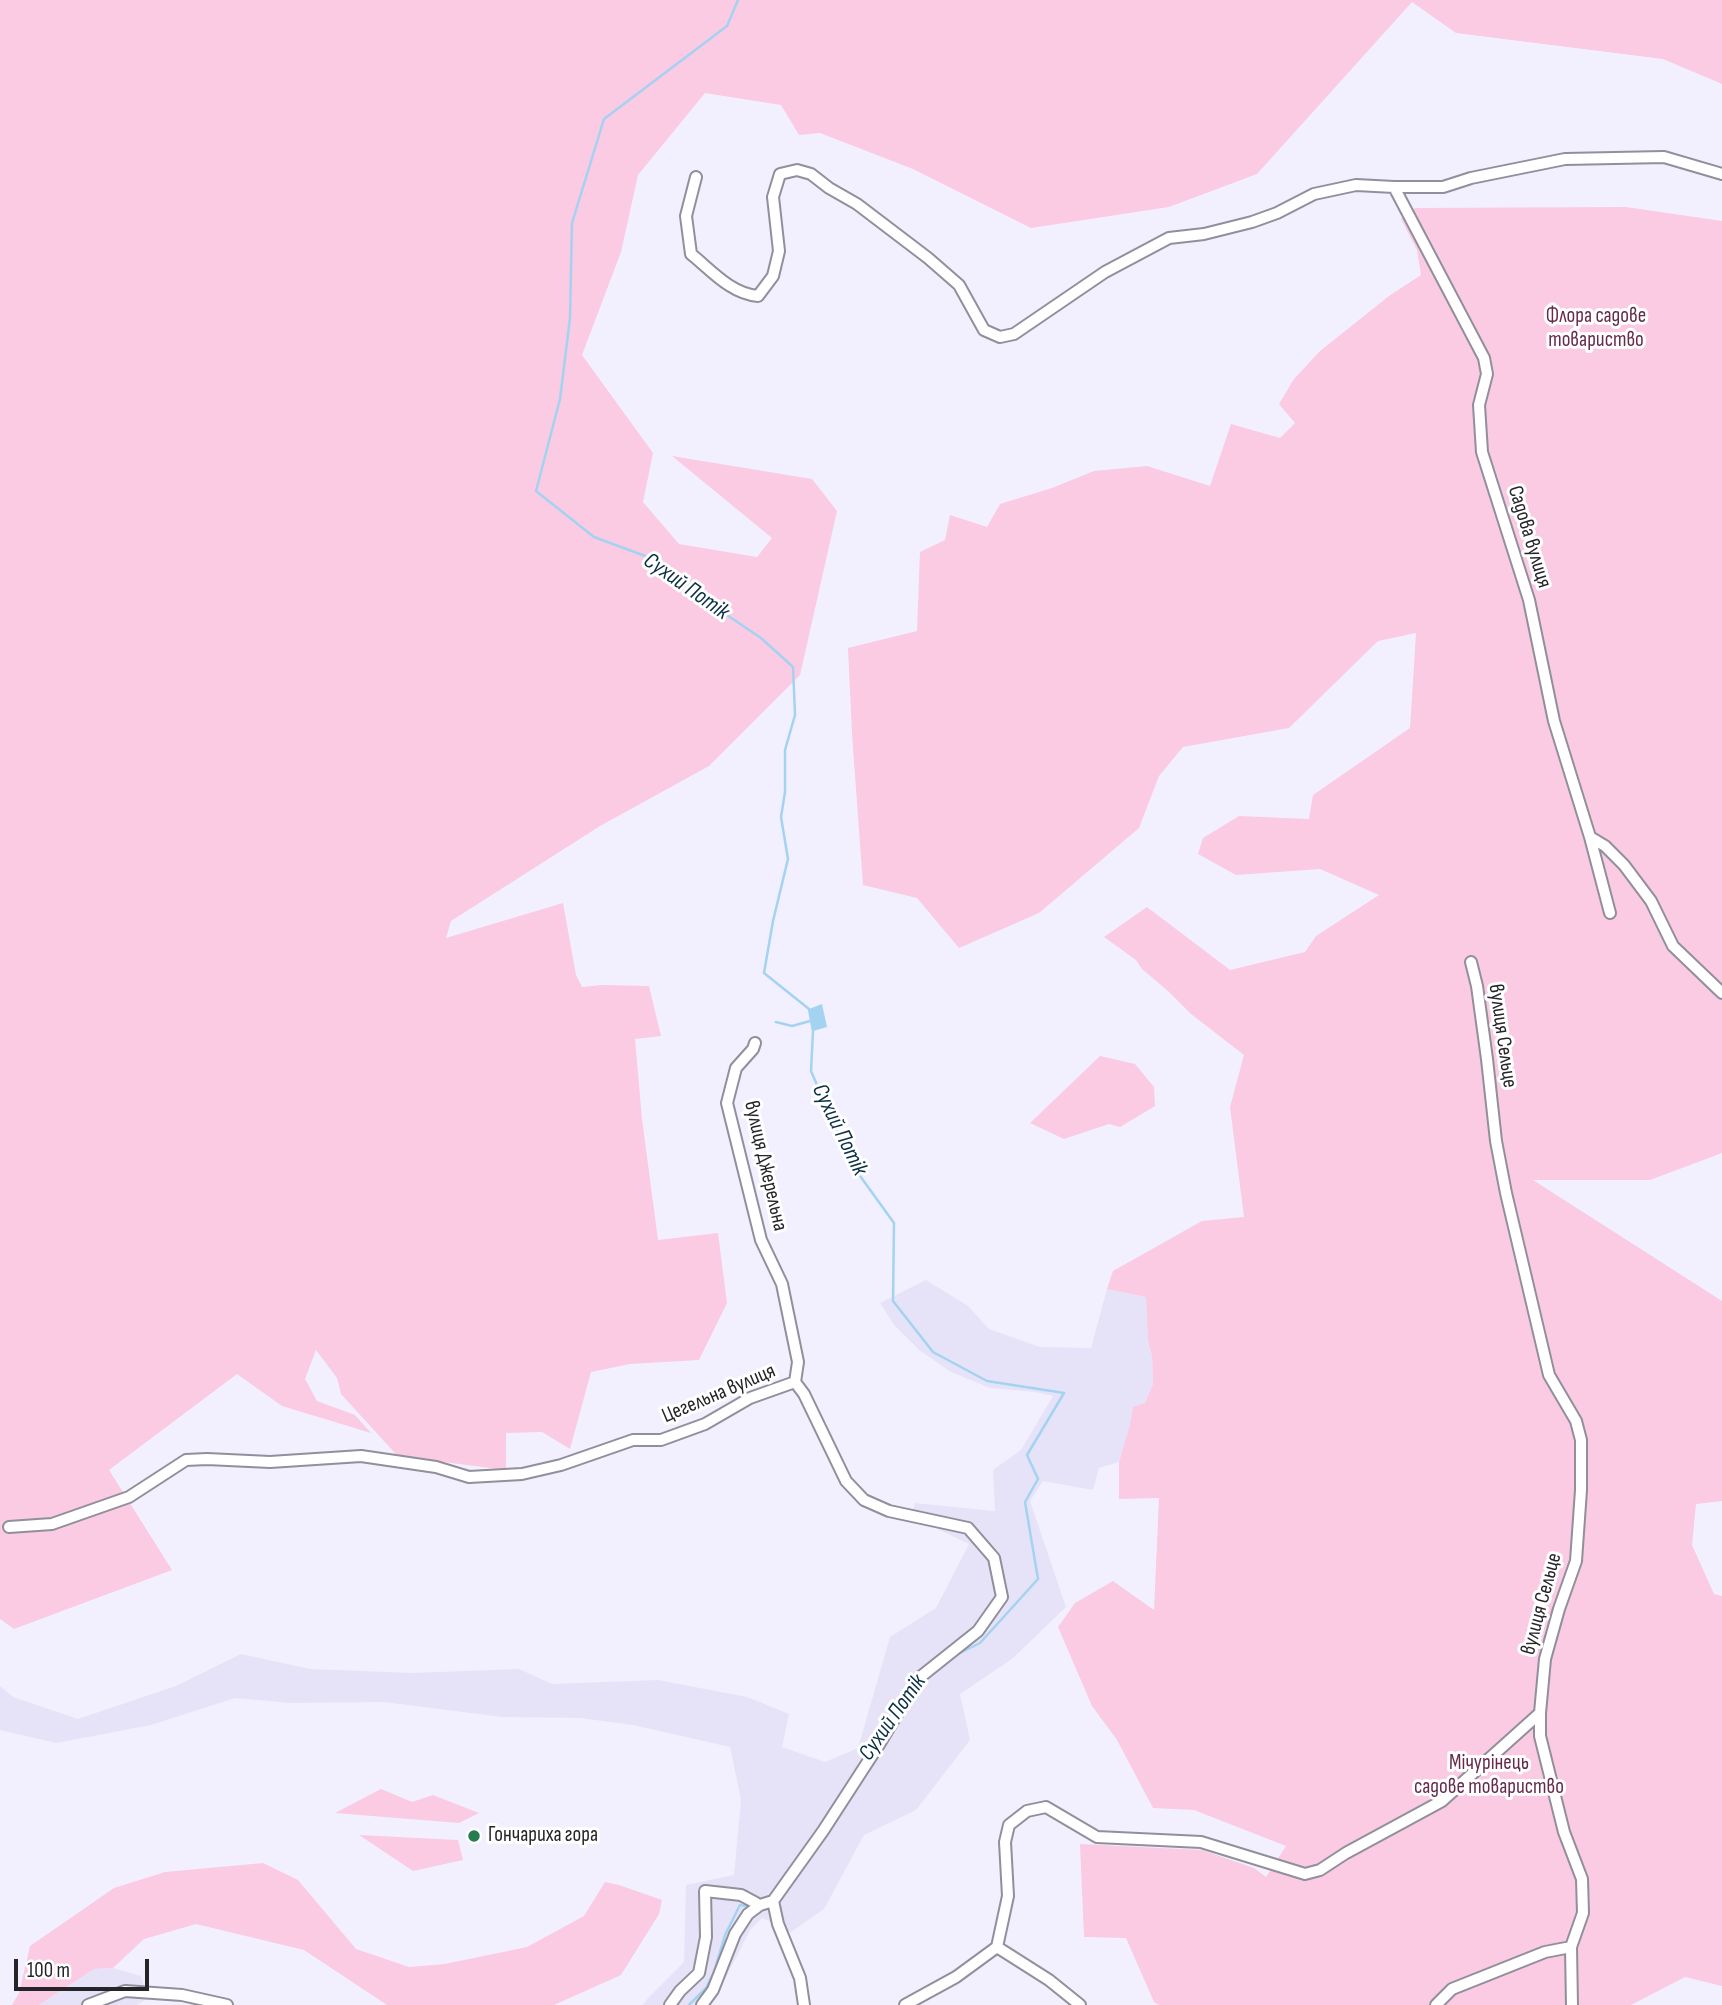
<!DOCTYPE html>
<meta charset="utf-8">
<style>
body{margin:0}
#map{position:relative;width:1722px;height:2005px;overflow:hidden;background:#f2f0fe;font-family:"Sofia Sans Condensed",sans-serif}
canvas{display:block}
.scale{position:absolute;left:14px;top:1959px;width:135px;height:32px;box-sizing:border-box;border:4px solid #252429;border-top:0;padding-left:9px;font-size:21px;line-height:24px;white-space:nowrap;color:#252429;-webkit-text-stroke:5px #fff;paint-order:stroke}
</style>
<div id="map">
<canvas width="1722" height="2005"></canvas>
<div class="scale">100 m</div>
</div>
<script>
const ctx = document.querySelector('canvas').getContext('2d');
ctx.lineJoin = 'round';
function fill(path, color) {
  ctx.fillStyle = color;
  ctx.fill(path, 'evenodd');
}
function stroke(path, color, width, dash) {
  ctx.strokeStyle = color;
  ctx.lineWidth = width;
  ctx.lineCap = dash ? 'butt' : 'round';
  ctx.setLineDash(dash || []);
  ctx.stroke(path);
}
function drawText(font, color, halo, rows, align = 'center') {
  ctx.font = font + ' "Sofia Sans Condensed",sans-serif';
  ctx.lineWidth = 6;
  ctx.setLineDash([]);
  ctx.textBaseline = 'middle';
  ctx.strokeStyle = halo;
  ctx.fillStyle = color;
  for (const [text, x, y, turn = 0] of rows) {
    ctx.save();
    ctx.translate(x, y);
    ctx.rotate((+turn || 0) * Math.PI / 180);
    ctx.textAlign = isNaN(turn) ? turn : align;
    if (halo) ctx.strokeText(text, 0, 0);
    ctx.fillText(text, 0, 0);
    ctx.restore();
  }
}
const built = new Path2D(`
 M926 1280 968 1306 989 1329 1040 1347 1091 1348 1107 1289 1146 1297 1148 1340 1152 1356 1153 1384 1145 1403 1133 1408 1130 1424 1119 1462 1099 1468 1093 1490 1043 1481 1030 1501 1066 1607 1012 1659 960 1694 970 1740 916 1810 864 1835 824 1909 791 1932 762 1918 750 1930 724 1981 710 2005H643L648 1998 684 1962 686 1885 734 1875 741 1800 730 1747 633 1725 580 1718 502 1717 384 1702 291 1703 235 1698 151 1725 56 1743 0 1730V1686L13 1697 78 1719 176 1686 241 1654 310 1669 412 1673 519 1669 552 1684 658 1680 747 1697 789 1714 782 1747 825 1762 858 1748 890 1637 936 1608 969 1544 912 1517 915 1503 995 1511 993 1470 1021 1450 1053 1396 1035 1392 990 1388 951 1372 919 1350 894 1325 880 1303Z
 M113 1968 141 1976 148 1998 137 2005H39L94 1969Z`);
const green = new Path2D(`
 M0 0H1722V84L1663 59 1456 33 1412 2 1257 174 1169 207 1031 228 913 169 820 133 799 135 781 105 705 93 638 175 621 252 582 355 653 453 643 502 679 544 757 557 772 538 672 456 812 479 837 511 800 675 709 766 600 826 451 921 446 938 563 903 576 975 582 987 602 985 649 986 661 1036 635 1039 642 1119 658 1240 718 1233 727 1303 699 1360 630 1364 591 1372 570 1449 542 1432 506 1433V1470L436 1461V1467L404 1463 341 1394 337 1378 316 1350 305 1379 317 1401 355 1415 371 1433 282 1406 237 1374 109 1470 172 1570 14 1629 0 1619Z
 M1626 207 1722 221V1153L1650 1180H1533L1722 1301V1501L1696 1504 1692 1545 1714 1594 1722 1596V1986L1685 1977 1631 2005H1159L1154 2002 1126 1938 1084 1937 1080 1844 1202 1850 1254 1868 1266 1877 1286 1846 1194 1810 1153 1808 1117 1740 1092 1706 1058 1627 1075 1603 1113 1581 1154 1610 1159 1498 1119 1499V1462L1130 1424 1133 1407 1145 1403 1153 1384 1152 1356 1148 1340 1146 1297 1107 1289 1113 1271 1202 1221 1244 1217 1230 1107 1244 1055 1191 1014 1168 991 1142 969 1136 960 1104 937 1147 907 1230 970 1305 952 1316 936 1379 895 1320 869 1236 875 1198 854 1203 838 1239 816 1309 819 1313 795 1410 728 1416 633 1378 641 1289 728 1183 747 1159 776 1139 828 1039 913 959 948 917 898 863 885 852 734 848 648 917 631 920 552 945 540 950 515 987 527 1000 504 1052 488 1094 471 1147 466 1210 486 1231 424 1280 438 1295 423 1279 404 1294 379 1320 351 1389 296 1421 275 1417 250 1401 219 1415 208Z
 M1100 1056 1135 1064 1154 1087 1155 1106 1120 1127 1109 1124 1064 1139 1030 1123Z
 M381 1789 412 1802 433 1795 479 1813 459 1823 335 1813Z
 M359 1835 458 1840 463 1860 413 1871Z
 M263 1863 298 1880 356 1949 409 1967 445 1964 527 1947 584 1916 605 1882 619 1885 662 1900 659 1914 621 1975 554 2005H387L304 1950 196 1924 144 1939 113 1968 94 1969 39 2005H12L19 1993 30 1946 114 1888 165 1872Z`);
const water = new Path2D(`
 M822 1004 827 1027 813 1031 809 1009Z`);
const stream = new Path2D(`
 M738 0 727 26 604 119 572 223 570 318 560 399 536 491 594 537 648 557 690 585 721 611 761 638 793 667 795 715 785 750V792L781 817 788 859 773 921 764 973 809 1009 813 1031 811 1071 850 1162 894 1223 893 1301 933 1352 987 1381 1064 1393 1027 1455 1038 1479 1025 1502 1038 1579 980 1643 954 1656
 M776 1022 792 1026 810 1021
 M689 2005 706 1988 714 1972 725 1935 740 1905 751 1907`);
const street = new Path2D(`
 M696 177 686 216 691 254C711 270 731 294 758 296L773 276 779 251 773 197 780 174 797 170 811 174 829 188 857 204 928 258 959 285 984 330 1000 337 1014 334 1105 272 1169 238 1204 234 1252 222 1277 213 1314 194 1356 185 1394 187H1443L1471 178 1565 159 1664 157 1722 174
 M1394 187 1484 358 1487 374 1479 405 1482 452 1529 600 1554 721 1590 837 1610 913
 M1590 837 1605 846 1624 865 1651 901 1673 946 1722 993
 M755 1043 753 1049 736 1068 727 1103 761 1240 782 1284 798 1362 795 1382
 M9 1527 52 1524 129 1497 186 1460 207 1459 270 1462 361 1456 436 1467 469 1477 522 1474 561 1465 633 1440H661L705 1424 750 1398 795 1382
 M1540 1713V1736L1564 1832 1582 1879 1583 1913 1571 1947 1572 2005
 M773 1901 778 1924 800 1978 804 2005
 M997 1947 1049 1980 1080 2005
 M88 2005 125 1991 182 1995 227 2005
 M670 2005 680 1991 699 1973 706 1937 705 1891 741 1895 756 1903
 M702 2005 713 1990 735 1934 748 1914 760 1905 773 1901 823 1831 880 1743 919 1678 978 1631 1002 1597 994 1558 968 1528 889 1511 864 1500 846 1481 804 1394 795 1382
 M905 2005 956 1977 997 1947 1008 1896 1005 1842 1009 1825 1027 1811 1046 1807 1097 1837 1201 1842 1305 1874 1320 1870 1346 1853 1442 1801 1540 1713 1545 1659 1559 1609 1576 1561 1581 1490V1440L1576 1421 1549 1375 1506 1193 1496 1141 1487 1059 1477 986 1471 962
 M1436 2005 1452 1989 1545 1952 1571 1947`);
const markers = [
 [474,1836,7,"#277c4e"]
];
const parkNames = [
 ["Флора садове",1596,317],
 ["товариство",1596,341],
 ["Мічурінець",1489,1764],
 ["садове товариство",1489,1788]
];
const streetNames = [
 ["Садова вулиця",1529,537,73],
 ["вулиця Сельце",1502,1036,82],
 ["вулиця Джерельна",765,1166,77],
 ["Цегельна вулиця",719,1394,-23],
 ["вулиця Сельце",1542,1604,-75]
];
const poiNames = [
 ["Гончариха гора",488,1836]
];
const waterNames = [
 ["Сухий Потік",686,587,35],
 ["Сухий Потік",839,1130,64],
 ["Сухий Потік",893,1718,-55]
];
fill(built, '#e6e3f8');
fill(green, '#facbe2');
fill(water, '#a4d3f2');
stroke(stream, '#a4d3f2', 2.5);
stroke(street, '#918f9b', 14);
stroke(street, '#fff', 10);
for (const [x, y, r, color] of markers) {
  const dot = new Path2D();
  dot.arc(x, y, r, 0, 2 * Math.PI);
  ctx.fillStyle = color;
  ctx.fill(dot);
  stroke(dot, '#fff', 2.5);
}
drawText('21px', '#662a4b', '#fff', parkNames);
drawText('21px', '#252429', '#fff', streetNames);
drawText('21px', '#252429', '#fff', poiNames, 'left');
drawText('italic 23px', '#082f45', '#fff', waterNames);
</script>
